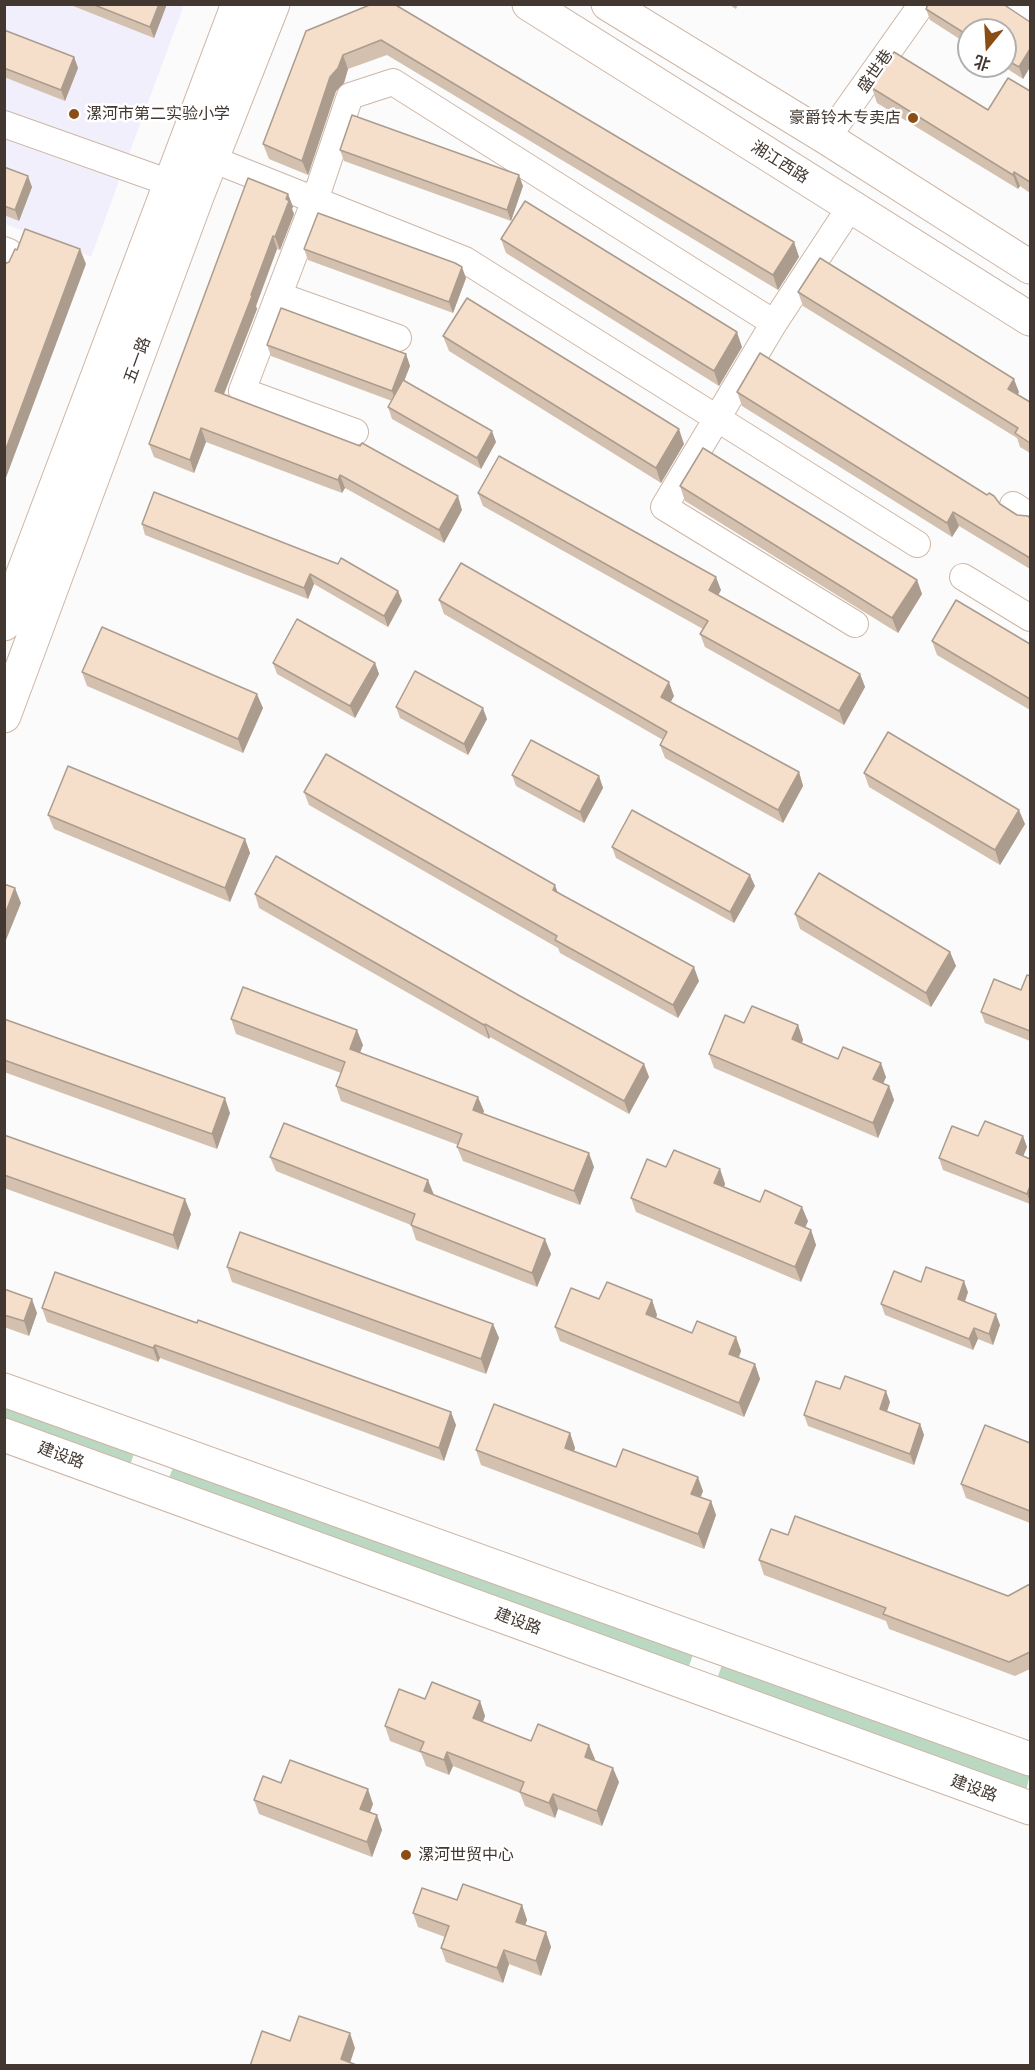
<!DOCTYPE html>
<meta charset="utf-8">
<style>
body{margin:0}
#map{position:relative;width:1035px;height:2070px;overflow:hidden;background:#fbfbfb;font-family:Commissioner,"Noto Sans SC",sans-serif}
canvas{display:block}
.frame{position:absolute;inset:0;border:6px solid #423831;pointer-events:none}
.north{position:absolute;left:957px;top:18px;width:60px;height:60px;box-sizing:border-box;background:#fff;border:2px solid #b3afad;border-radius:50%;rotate:198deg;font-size:16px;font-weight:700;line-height:24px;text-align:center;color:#423831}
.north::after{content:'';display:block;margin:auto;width:21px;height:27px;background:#8c4d14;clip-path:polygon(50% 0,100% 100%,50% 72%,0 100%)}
</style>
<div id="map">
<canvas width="1035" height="2070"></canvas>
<div class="frame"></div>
<div class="north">北</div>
</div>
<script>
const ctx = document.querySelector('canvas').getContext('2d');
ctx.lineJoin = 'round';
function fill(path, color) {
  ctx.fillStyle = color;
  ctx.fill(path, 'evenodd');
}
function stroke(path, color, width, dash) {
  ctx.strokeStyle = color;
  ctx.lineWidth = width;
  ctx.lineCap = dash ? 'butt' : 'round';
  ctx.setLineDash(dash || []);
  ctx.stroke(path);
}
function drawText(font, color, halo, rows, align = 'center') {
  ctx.font = font + ' Commissioner,"Noto Sans SC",sans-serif';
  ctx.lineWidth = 5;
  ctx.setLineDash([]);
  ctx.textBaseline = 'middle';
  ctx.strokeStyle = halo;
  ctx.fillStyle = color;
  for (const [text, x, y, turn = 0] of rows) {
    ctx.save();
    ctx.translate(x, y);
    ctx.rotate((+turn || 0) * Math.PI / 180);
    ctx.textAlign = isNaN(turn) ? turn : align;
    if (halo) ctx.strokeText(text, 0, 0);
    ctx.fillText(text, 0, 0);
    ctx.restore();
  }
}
const education = new Path2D(`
 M4 5H184L91 257 5 224Z`);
const green = new Path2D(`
 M4 1401 136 1448 130 1465 5 1420Z
 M175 1462 694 1652 688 1669 169 1478Z
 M723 1662 1030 1774 1026 1791 717 1679Z`);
const street = new Path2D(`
 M4 124 170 183
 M827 138 922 4
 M212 159 465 260 917 544
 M851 206 774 323 664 507 855 624
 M4 250 9 252 4 265
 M280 296 398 338
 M355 432 242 391 315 200 350 96 393 82 774 323
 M1013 505 1030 516
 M963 577 1030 618`);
const secondary = new Path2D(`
 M4 624 238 4
 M4 716 198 194 273 4
 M4 1390 1030 1759
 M4 1435 1030 1808`);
const primary = new Path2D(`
 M529 4 1030 319
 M608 4 827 138 1030 267`);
const wall = new Path2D(`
 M68 4H167L154 38Z
 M372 4 794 242 799 257 778 290 387 55 348 69 344 83 336 91 308 175 269 159 263 144Z
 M728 4H738L736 9Z
 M926 9 1030 22V67L1023 79 1003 66H1005V30H969V45L930 20Z
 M4 30 74 57 78 68 65 101 4 77Z
 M872 88 988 110 1030 91V193L1020 186 1018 189 877 103Z
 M340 150 523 186 511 221 344 161Z
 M4 167 32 187 19 221 4 215Z
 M288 194 293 207 292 209 294 214 280 250 277 249 256 306 257 309 224 394 462 510 444 543 345 488 342 493 206 442 194 473 154 457 149 444Z
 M501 239 742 347 719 386 506 253Z
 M304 249 466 278 453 313 308 260Z
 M798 292 1019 392 1018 395 1030 402V453L1020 447 1017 438 803 306Z
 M443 336 684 444 661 483 449 351Z
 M267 345 406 354 410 366 404 380 496 442 481 469 392 419 388 407 392 401 271 356Z
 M737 392 1000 504 1017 515 1030 518V569L959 526 952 537 742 406Z
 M680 486 917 580 922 594 898 633 685 501Z
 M478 493 721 590 718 595 860 674 865 687 844 725 705 647 700 634 703 629 483 506Z
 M142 524 398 591 402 601 388 627 314 584 308 599 145 535Z
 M439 600 674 696 670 702 799 772 803 786 783 823 665 758 660 745 663 740 444 614Z
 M932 641 1030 644V710L937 655Z
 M273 663H375L379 674 355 718 277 674Z
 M82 672 263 708 243 753 87 686Z
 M396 707 487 719 468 755 400 718Z
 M864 773 1025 824 1000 865 869 787Z
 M512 775 599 776 603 788 584 823 516 786Z
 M304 792 558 893 699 981 678 1018 560 953 558 948 309 805Z
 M48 815 245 839 250 853 230 902 54 829Z
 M612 847 755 886 734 923 616 858Z
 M255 894 644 1064 649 1077 629 1114 490 1037 489 1039 259 908Z
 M795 914 950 952 956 966 931 1007 800 929Z
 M1030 976V1041L985 1023 981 1012 1021 990Z
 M4 1019 230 1113 217 1149 4 1072Z
 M231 1019 363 1045 360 1052 484 1111 483 1113 594 1167 580 1205 463 1161 457 1147 458 1145 341 1101 336 1086 341 1073 236 1034Z
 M744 1023 798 1025 803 1040 802 1043 838 1059 886 1077 883 1083 889 1086 894 1100 878 1138 714 1068 709 1054Z
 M4 1135 191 1214 178 1250 4 1188Z
 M1023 1136 1027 1147 1023 1156 1030 1159V1204L943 1170 939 1158Z
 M270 1157 434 1195 551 1254 537 1287 416 1240 411 1225 276 1171Z
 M666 1167 720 1169 725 1184 724 1187 808 1221 805 1227 811 1230 816 1245 801 1282 636 1212 631 1198Z
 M227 1267 493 1324 499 1338 486 1374 232 1282Z
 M921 1282 968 1292 965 1301 1000 1325 993 1345 978 1339 973 1350 885 1315 881 1304Z
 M4 1289 37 1313 29 1336 4 1327Z
 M599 1299 652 1300 657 1315 656 1318 692 1333 736 1337 741 1351 739 1358 755 1364 760 1379 744 1417 560 1341 555 1327Z
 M42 1308 456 1425 444 1461 160 1358 158 1362 47 1322Z
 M840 1389 890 1402 887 1411 920 1424 924 1435 914 1465 808 1426 804 1415Z
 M570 1433 575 1448 574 1451 616 1467 703 1491 701 1497 711 1501 716 1515 704 1549 481 1465 476 1450Z
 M1030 1443V1523L966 1498 961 1484Z
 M788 1535 1008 1596 1030 1584V1669L1015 1676 889 1629 886 1621 764 1575 759 1560Z
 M425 1699 480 1701 485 1716 483 1722 531 1741 595 1759 594 1760 619 1782 602 1826 558 1809 555 1818 525 1806 520 1793 453 1766 449 1775 426 1766 421 1753 390 1741 385 1726Z
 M281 1783 373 1804 370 1812 377 1815 382 1830 372 1857 259 1814 254 1800Z
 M457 1900 522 1905 527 1920 525 1925 546 1932 551 1947 541 1976 509 1964 503 1983 446 1962 441 1948 445 1937 418 1927 413 1913Z`);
const shadedWall = new Path2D(`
 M159 4H167L154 38 150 27Z
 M1030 49V67L1023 79 1019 67Z
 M343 55 348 69 344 83 336 91 308 175 302 161 330 77Z
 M74 57 78 68 65 101 61 90Z
 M1014 172 1020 186 1018 189 1013 175Z
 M519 175 523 186 511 221 507 210Z
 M28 176 32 187 19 221 15 210Z
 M288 194 293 207 292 209 294 214 280 250 275 237Z
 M273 236 277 249 256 306 257 309 220 404 215 391Z
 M794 242 799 257 778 290 773 275Z
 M80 249 86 264 4 483V454Z
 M462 267 466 278 453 313 449 302Z
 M737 332 742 347 719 386 714 371Z
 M406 354 410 366 396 402 392 391Z
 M1014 379 1019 392 1013 402 1008 389Z
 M201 428 206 442 194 473 190 460Z
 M679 429 684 444 661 483 656 468Z
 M492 431 496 442 481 469 477 458Z
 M340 475 345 488 342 493 338 480Z
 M458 496 462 510 444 543 439 530Z
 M953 512 959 526 952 537 947 523Z
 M310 574 314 584 308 599 304 588Z
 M716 577 721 590 714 603 709 590Z
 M917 580 922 594 898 633 892 618Z
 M398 591 402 601 388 627 384 616Z
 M375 663 379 674 355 718 350 706Z
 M860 674 865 687 844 725 839 711Z
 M669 682 674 696 666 711 661 697Z
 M257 694 263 708 243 753 238 739Z
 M483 708 487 719 468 755 464 744Z
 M799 772 803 786 783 823 778 810Z
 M599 776 603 788 584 823 580 812Z
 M1019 810 1025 824 1000 865 995 850Z
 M245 839 250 853 230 902 225 888Z
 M750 875 755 886 734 923 730 912Z
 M555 885 560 899 553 890Z
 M15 888 21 903 4 945V917Z
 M950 952 956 966 931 1007 926 993Z
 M694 967 699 981 678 1018 673 1005Z
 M485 1024 490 1037 489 1039 484 1025Z
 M798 1025 803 1040 797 1053 792 1039Z
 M357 1030 363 1045 356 1063 350 1049Z
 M881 1063 886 1077 879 1094 873 1079Z
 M644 1064 649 1077 629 1114 624 1101Z
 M889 1086 894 1100 878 1138 873 1123Z
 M478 1097 484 1111 479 1124 473 1110Z
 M225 1098 230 1113 217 1149 212 1134Z
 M1023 1136 1027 1147 1020 1164 1016 1153Z
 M589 1153 594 1167 580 1205 574 1191Z
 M720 1169 725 1184 719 1198 714 1183Z
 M428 1180 434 1195 424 1191Z
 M1030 1186V1202L1027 1194Z
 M185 1199 191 1214 178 1250 173 1235Z
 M802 1207 808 1221 801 1238 795 1223Z
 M811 1230 816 1245 801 1282 795 1267Z
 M545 1239 551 1254 537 1287 532 1273Z
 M964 1281 968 1292 962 1310 958 1299Z
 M32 1299 37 1313 29 1336 24 1321Z
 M652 1300 657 1315 651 1329 646 1314Z
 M996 1314 1000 1325 993 1345 989 1334Z
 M493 1324 499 1338 486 1374 481 1359Z
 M974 1328 978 1339 973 1350 969 1339Z
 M736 1337 741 1351 734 1368 729 1354Z
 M155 1345 160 1358 158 1362 153 1348Z
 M755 1364 760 1379 744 1417 739 1403Z
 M886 1391 890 1402 884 1420 880 1409Z
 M451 1412 456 1425 444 1461 439 1448Z
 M920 1424 924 1435 914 1465 910 1454Z
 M570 1433 575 1448 570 1462 565 1448Z
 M698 1477 703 1491 696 1508 691 1494Z
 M711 1501 716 1515 704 1549 698 1534Z
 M480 1701 485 1716 478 1733 473 1718Z
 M589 1745 595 1759 590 1771 585 1757Z
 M447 1752 453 1766 449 1775 444 1760Z
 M613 1768 619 1782 602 1826 597 1811Z
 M368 1789 373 1804 366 1823 360 1809Z
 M553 1794 558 1809 555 1818 549 1803Z
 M377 1815 382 1830 372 1857 367 1842Z
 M522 1905 527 1920 521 1936 516 1922Z
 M546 1932 551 1947 541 1976 536 1961Z
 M504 1950 509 1964 503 1983 497 1968Z
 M350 2033 355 2048 349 2066 341 2059Z`);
const building = new Path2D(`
 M92 4H159L150 27Z
 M372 4H394L794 242 773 275 381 40 343 55 338 68 330 77 302 161 263 144 306 31Z
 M928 4H1003L1030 22V49L1019 67 1005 59V30H969V36L926 9Z
 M4 30 74 57 61 90 4 68Z
 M894 52 988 110 1008 78 1030 91V182L1014 172 1013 175 872 88Z
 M352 115 519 175 507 210 340 150Z
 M4 167 28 176 15 210 4 206Z
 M248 178 288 194 286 199 289 201 275 237 273 236 251 295 252 296 215 391 360 446 362 443 458 496 439 530 340 475 338 480 201 428 190 460 149 444Z
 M525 201 737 332 714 371 501 239Z
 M318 213 455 263 462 267 449 302 304 249Z
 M25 229 80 249 4 454V264L9 262 15 249 17 250Z
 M820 258 1014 379 1008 389 1030 402V443L1015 433 1018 428 798 292Z
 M467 298 679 429 656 468 443 336Z
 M281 308 406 354 392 391 267 345Z
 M760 353 987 495 989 493 994 496 1000 504 1017 515 1028 516 1030 518V558L953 512 947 523 737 392Z
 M403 380 492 431 477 458 388 407Z
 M703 448 917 580 892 618 680 486Z
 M499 456 716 577 709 590 860 674 839 711 700 634 708 621 478 493Z
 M154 492 338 564 341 558 398 591 384 616 310 574 304 588 142 524Z
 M461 563 669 682 661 697 799 772 778 810 660 745 667 732 439 600Z
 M956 600 1030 644V699L932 641Z
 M297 619 375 663 350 706 273 663Z
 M102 627 257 694 238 739 82 672Z
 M415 671 483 708 464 744 396 707Z
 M888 732 1019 810 995 850 864 773Z
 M531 740 599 776 580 812 512 775Z
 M326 754 555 885 553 890 694 967 673 1005 555 940 557 936 304 792Z
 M68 766 245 839 225 888 48 815Z
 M632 810 750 875 730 912 612 847Z
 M276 856 520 996 644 1064 624 1101 485 1024 484 1025 255 894Z
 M819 873 950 952 926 993 795 914Z
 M4 884 15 888 4 917Z
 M1027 975 1030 976V1031L981 1012 994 979 1021 990Z
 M243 987 357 1030 350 1049 478 1097 473 1110 589 1153 574 1191 457 1147 462 1134 336 1086 345 1062 231 1019Z
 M752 1006 798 1025 792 1039 838 1059 843 1047 881 1063 873 1079 889 1086 873 1123 709 1054 725 1015 744 1023Z
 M4 1019 225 1098 212 1134 4 1060Z
 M985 1121 1023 1136 1016 1153 1030 1159V1186L1027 1194 939 1158 952 1126 978 1136Z
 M284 1123 428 1180 424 1191 545 1239 532 1273 411 1225 415 1214 270 1157Z
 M4 1135 185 1199 173 1235 4 1175Z
 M674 1150 720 1169 714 1183 760 1202 765 1190 802 1207 795 1223 811 1230 795 1267 631 1198 647 1159 666 1167Z
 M240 1232 493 1324 481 1359 227 1267Z
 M926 1267 964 1281 958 1299 996 1314 989 1334 974 1328 969 1339 881 1304 894 1271 921 1282Z
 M55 1272 197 1323 198 1320 451 1412 439 1448 155 1345 153 1348 42 1308Z
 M607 1282 652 1300 646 1314 692 1333 697 1321 736 1337 729 1354 755 1364 739 1403 555 1327 571 1288 599 1299Z
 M4 1289 32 1299 24 1321 4 1315Z
 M845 1376 886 1391 880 1409 920 1424 910 1454 804 1415 816 1381 840 1389Z
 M494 1404 570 1433 565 1448 616 1467 623 1449 698 1477 691 1494 711 1501 698 1534 476 1450Z
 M985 1425 1030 1443V1511L961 1484Z
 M795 1516 1008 1596 1030 1584V1652L1009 1662 883 1614 886 1608 759 1560 771 1529 788 1535Z
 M432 1682 480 1701 473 1718 531 1741 538 1724 589 1745 585 1757 613 1768 597 1811 553 1794 549 1803 520 1792 524 1782 447 1752 444 1760 420 1751 424 1742 385 1726 399 1689 425 1699Z
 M290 1760 368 1789 360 1809 377 1815 367 1842 254 1800 263 1776 281 1783Z
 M463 1884 522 1905 516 1922 546 1932 536 1961 504 1950 497 1968 441 1948 449 1926 413 1913 422 1888 457 1900Z
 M299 2016 350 2033 341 2059 359 2066H250L262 2031 290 2041Z`);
const markers = [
 [74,114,6,"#8c4d14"],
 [913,118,6,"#8c4d14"],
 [406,1855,6,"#8c4d14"]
];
const streetNames = [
 ["盛世巷",875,71,-55],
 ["湘江西路",780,162,32],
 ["五一路",137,360,-70],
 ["建设路",61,1455,20],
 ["建设路",518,1621,20],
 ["建设路",974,1788,20]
];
const poiNames = [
 ["漯河市第二实验小学",86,114],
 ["豪爵铃木专卖店",901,118,"right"],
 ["漯河世贸中心",418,1855]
];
fill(education, '#f2effd');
fill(green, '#bad8c2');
stroke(street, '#ceb6a5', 28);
stroke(secondary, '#ceb6a5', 35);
stroke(primary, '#ceb6a5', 35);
stroke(street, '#fff', 26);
stroke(secondary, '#fff', 33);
stroke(primary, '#fff', 33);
fill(wall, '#d3c0af');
fill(shadedWall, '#ac9c8e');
fill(building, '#f5dfcb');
stroke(building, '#ac9c8e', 1.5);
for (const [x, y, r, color] of markers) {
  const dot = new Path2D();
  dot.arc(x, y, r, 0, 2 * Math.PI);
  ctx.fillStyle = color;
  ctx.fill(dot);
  stroke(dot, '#fff', 2);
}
drawText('16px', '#423831', '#fff', streetNames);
drawText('16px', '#423831', '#fff', poiNames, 'left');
</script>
